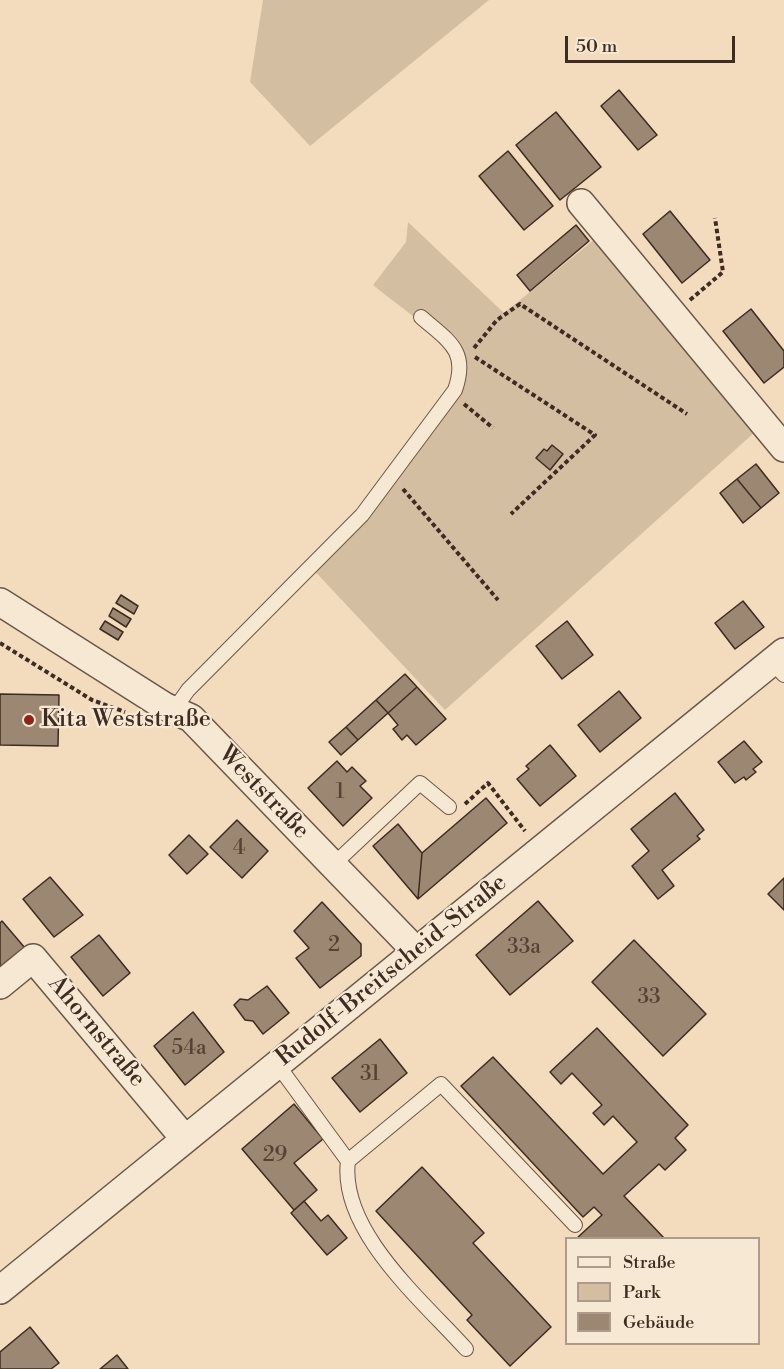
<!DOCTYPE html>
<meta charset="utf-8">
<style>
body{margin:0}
#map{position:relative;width:784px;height:1369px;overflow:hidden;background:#f3dcbd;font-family:"Libre Bodoni",serif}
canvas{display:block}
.legend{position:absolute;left:565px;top:1237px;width:195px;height:108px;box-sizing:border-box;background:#f7e8d4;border:2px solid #ad9c8c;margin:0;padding:8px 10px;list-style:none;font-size:18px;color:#3e2b21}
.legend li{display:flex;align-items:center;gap:12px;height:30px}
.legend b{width:30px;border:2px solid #ad9c8c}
.scale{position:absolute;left:565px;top:36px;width:170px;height:27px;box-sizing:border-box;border:3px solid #3e2b21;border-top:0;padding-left:8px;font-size:18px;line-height:21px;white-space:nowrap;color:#3e2b21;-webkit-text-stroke:4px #f7e8d4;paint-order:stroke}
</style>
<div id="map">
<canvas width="784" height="1369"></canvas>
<ul class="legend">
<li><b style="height:8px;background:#f7e8d4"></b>Straße</li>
<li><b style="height:16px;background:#d4bea2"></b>Park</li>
<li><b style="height:16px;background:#9c8772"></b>Gebäude</li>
</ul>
<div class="scale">50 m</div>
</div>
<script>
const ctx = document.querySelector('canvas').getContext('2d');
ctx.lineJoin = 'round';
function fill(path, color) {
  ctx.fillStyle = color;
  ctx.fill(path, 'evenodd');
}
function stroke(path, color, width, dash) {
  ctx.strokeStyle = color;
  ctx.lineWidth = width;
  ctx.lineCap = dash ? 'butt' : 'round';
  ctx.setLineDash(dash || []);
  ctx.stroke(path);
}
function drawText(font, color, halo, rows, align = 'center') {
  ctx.font = font + ' "Libre Bodoni",serif';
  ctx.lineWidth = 4.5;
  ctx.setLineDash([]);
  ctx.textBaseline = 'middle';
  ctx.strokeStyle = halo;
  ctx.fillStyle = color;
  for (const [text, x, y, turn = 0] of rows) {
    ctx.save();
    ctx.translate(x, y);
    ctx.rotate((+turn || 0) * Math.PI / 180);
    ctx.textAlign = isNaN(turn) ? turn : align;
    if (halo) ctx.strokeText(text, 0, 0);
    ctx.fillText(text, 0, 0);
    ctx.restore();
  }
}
const green = new Path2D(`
 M263 0H489L310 146 250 82Z
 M408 222 504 313 595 239 755 432 445 710 308 564 340 534 445 396C464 357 446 342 417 319 402 308 387 296 373 285L406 242Z`);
const building = new Path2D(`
 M619 90 657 135 638 150 601 106Z
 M556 112 601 167 560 200 516 145Z
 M508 151 553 206 524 230 479 176Z
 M670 211 710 260 682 283 643 234Z
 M576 225 589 241 530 291 517 275Z
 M751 309 784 351V367L764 383 723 331Z
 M552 445 563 454 550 470 536 458 544 449 547 451Z
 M756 464 779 493 761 508 737 479Z
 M737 479 761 508 743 523 720 493Z
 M121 595 138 606 134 614 116 603Z
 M743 601 764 627 735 649 715 623Z
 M113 608 131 619 126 627 109 616Z
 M105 621 123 632 118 640 100 629Z
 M567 621 593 655 562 679 536 646Z
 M405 674 417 687 388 713 376 700Z
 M417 687 446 719 416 745 407 735 402 740 393 729 398 725 388 713Z
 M619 691 641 718 600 752 578 725Z
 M0 694 59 695 58 746 0 745Z
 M376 700 388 713 358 740 346 727Z
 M346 727 358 740 341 755 329 742Z
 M744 741 762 762 753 769 756 772 746 780 744 777 735 783 718 762Z
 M550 745 576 776 540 806 517 779 529 769 526 766Z
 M337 761 347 772 352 767 366 781 360 786 372 798 343 826 308 788Z
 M675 793 704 830 697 836 700 839 662 870 674 886 658 899 632 866 649 851 631 829Z
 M486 798 507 823 418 899 422 853Z
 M237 820 268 851 242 878 210 847Z
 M398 824 422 853 418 899 373 846Z
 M189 835 208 854 187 874 169 855Z
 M50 877 83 915 54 937 23 899Z
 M784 878V910L768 894Z
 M538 901 573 941 510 995 476 955Z
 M322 902 361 944V956L320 988 296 958 309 948 294 931Z
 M2 921 25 948 0 970V923Z
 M99 935 130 973 103 996 71 957Z
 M634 940 706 1014 663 1056 592 982Z
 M267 986 289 1013 263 1034 253 1021 245 1020 234 1005 240 999 248 1000Z
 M193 1012 224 1052 185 1085 154 1046Z
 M597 1028 688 1125 675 1138 686 1150 665 1170 659 1164 624 1196 664 1238H577L602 1215 594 1207 583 1217 461 1086 493 1057 603 1174 637 1142 613 1116 604 1125 593 1113 602 1105 572 1073 561 1084 550 1072Z
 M380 1039 407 1073 360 1112 332 1078Z
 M294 1104 323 1139 294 1163 317 1190 294 1210 242 1149Z
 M422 1167 484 1233 473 1243 551 1327 510 1366 467 1320 472 1315 376 1211Z
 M304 1201 321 1221 328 1215 347 1238 327 1255 291 1213Z
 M30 1327 59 1363 51 1369H0V1352Z
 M117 1355 128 1369H100Z`);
const path = new Path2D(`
 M690 300 723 272 715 218
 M474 348 497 320 520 304 687 414
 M475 357 595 435 511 514
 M464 404 493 428
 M403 489 498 600
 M0 643 92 700 125 712
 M465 804 488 783 525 831`);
const lane = new Path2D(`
 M772 662 784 675
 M174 710 188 690 362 515 455 390C469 350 448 341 421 317
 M333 865 420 783 449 807
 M277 1064 348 1161C339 1231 423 1301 466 1349
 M348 1161 441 1084 575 1225`);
const street = new Path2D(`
 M581 203 784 448
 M0 602 164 706 191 718 416 951
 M0 985 33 958 185 1139
 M0 1290 784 652`);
const markers = [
 [29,720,6,"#8f2418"]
];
const numberNames = [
 ["1",340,793],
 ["4",239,849],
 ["2",334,946],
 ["33a",524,948],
 ["33",649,998],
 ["54a",189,1049],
 ["31",370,1075],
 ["29",275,1156]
];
const poiNames = [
 ["Kita Weststraße",41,720]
];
const streetNames = [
 ["Weststraße",263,793,46],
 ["Rudolf-Breitscheid-Straße",392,971,-39],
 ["Ahornstraße",96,1032,50]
];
fill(green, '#d4bea2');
fill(building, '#9c8772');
stroke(building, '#3e2b21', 1.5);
stroke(lane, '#6b5748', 16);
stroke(street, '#6b5748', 30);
stroke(path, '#3e2b21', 4, [4.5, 3]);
stroke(lane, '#f7e8d4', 14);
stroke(street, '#f7e8d4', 27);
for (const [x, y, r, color] of markers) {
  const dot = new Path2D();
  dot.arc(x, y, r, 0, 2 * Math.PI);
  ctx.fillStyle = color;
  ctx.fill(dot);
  stroke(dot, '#f7e8d4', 2);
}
drawText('21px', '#564235', null, numberNames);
drawText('24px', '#3e2b21', '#f7e8d4', poiNames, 'left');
drawText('24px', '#3e2b21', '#f7e8d4', streetNames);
</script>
